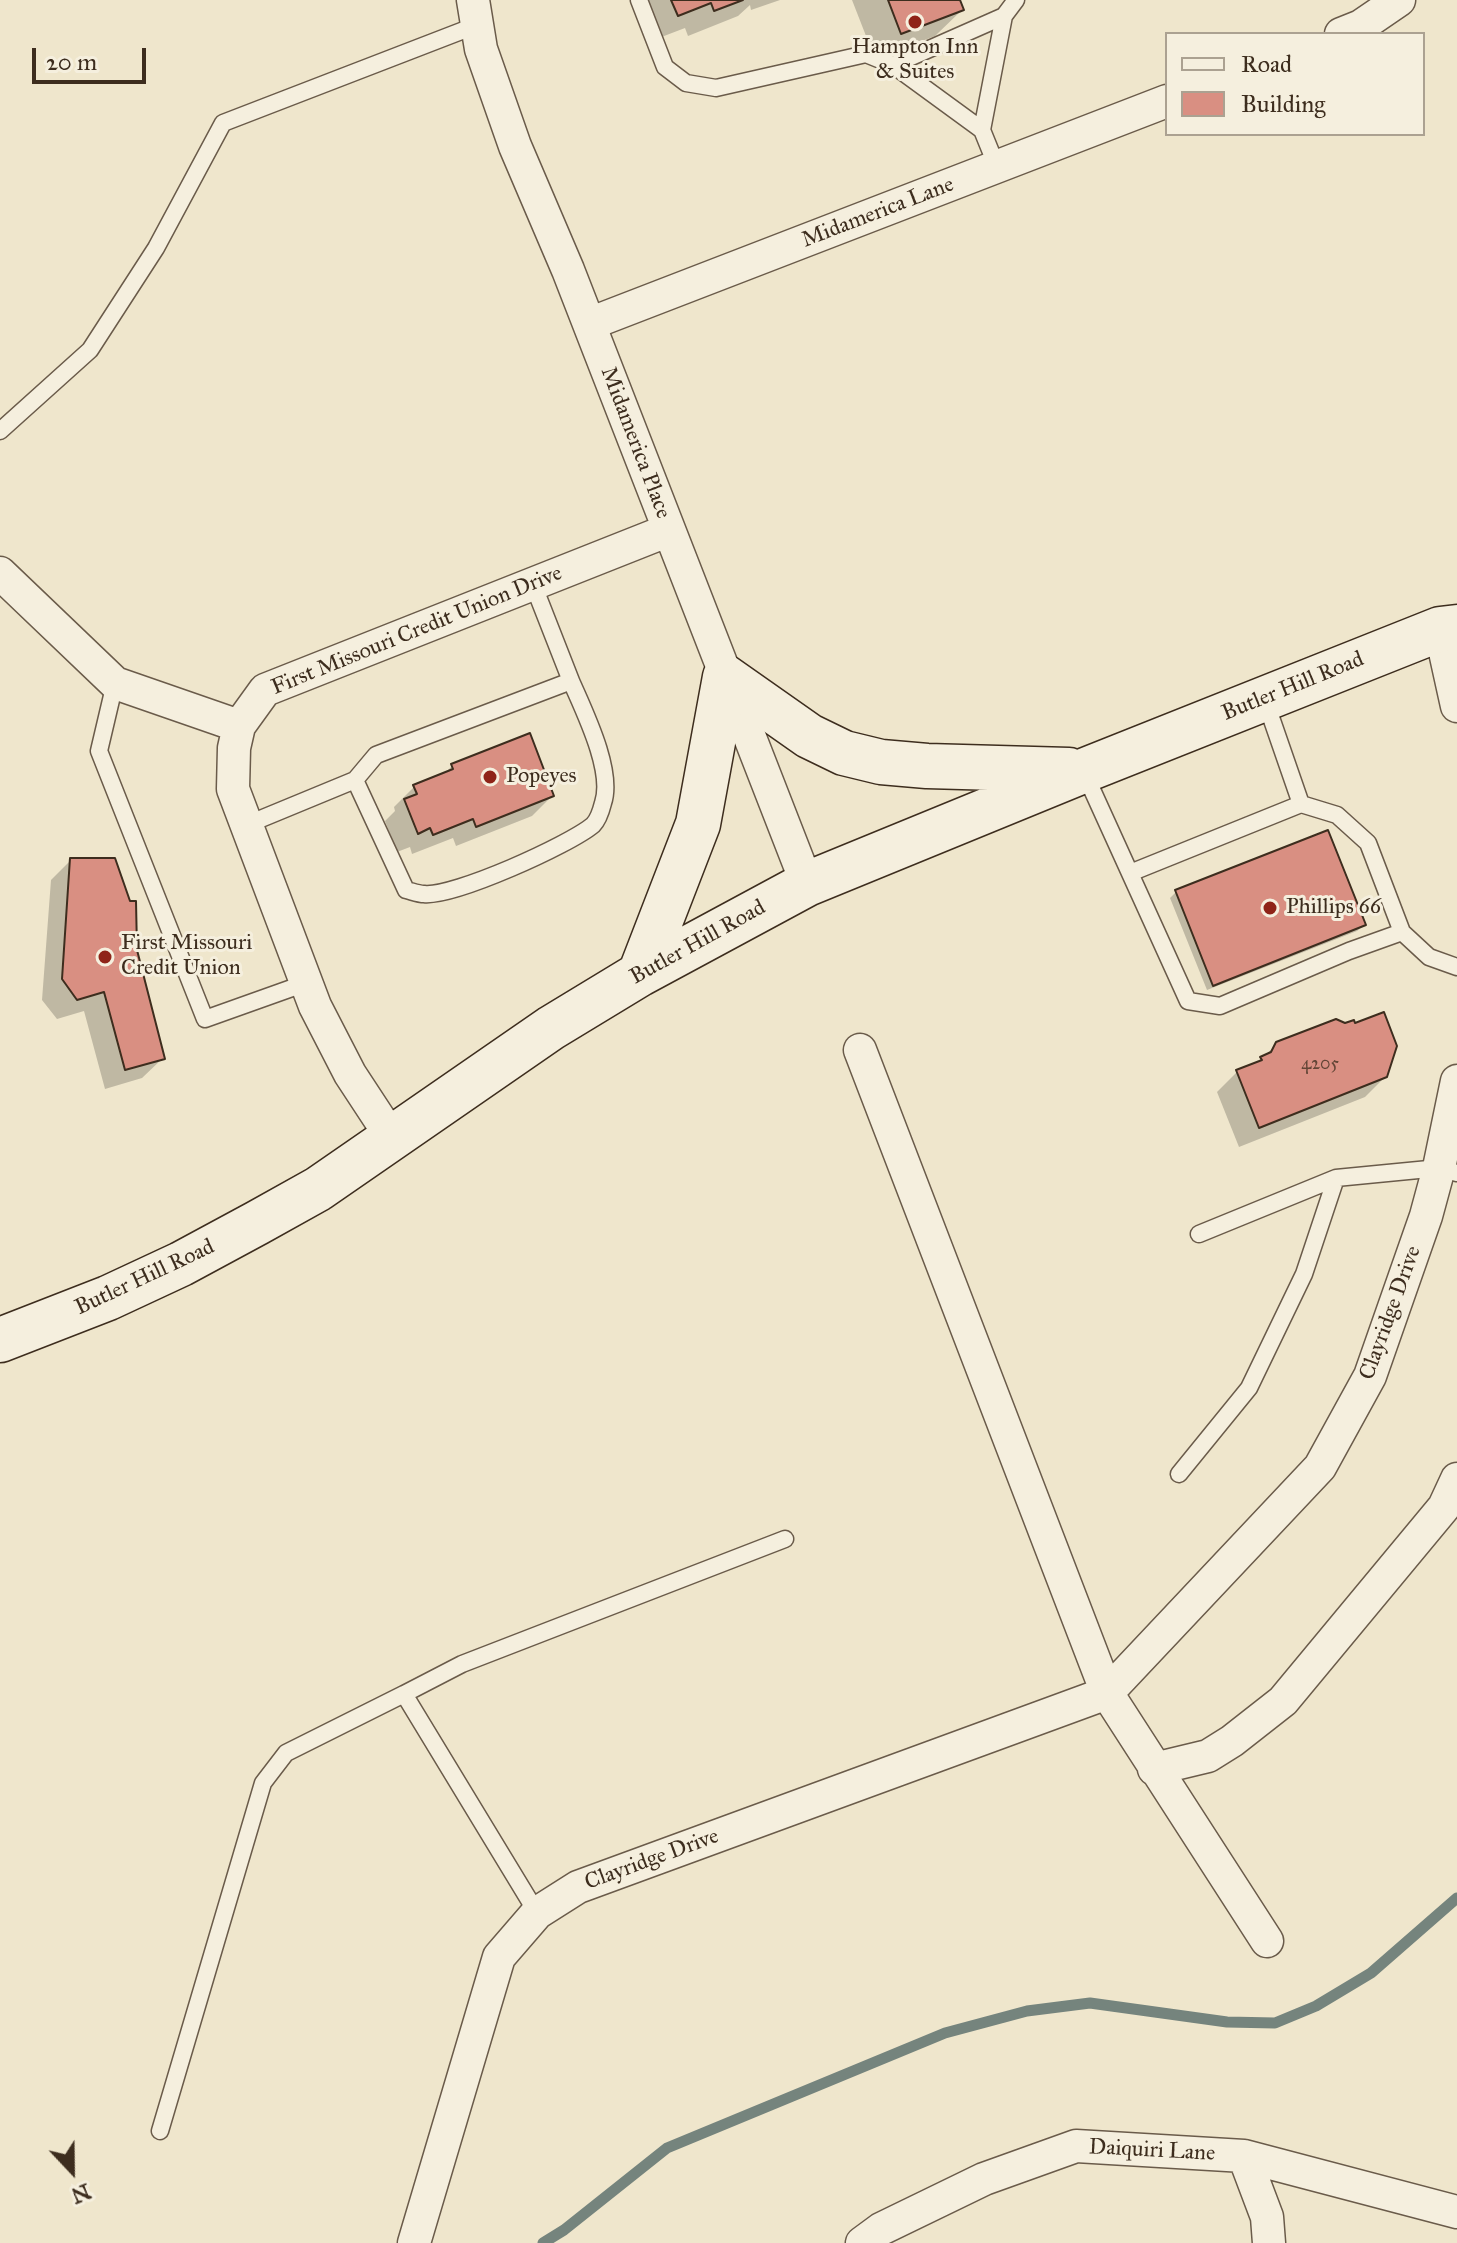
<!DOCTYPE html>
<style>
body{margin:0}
#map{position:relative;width:1457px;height:2243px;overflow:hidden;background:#efe6cc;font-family:"IM FELL Great Primer",serif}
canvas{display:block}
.legend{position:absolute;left:1165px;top:32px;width:260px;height:104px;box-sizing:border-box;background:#f5efde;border:2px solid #aba191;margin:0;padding:10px 14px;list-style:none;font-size:24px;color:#3d2d1e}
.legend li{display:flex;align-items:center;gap:16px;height:40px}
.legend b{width:40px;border:2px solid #aba191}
.north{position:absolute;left:32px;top:2131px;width:80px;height:80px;-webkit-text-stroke:6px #f5efde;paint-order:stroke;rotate:158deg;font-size:22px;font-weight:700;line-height:32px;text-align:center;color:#3d2d1e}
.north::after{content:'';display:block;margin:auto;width:28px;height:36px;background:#3d2d1e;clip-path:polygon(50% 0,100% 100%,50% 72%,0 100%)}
.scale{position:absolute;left:32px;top:48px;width:114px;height:36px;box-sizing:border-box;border:4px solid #3d2d1e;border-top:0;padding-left:10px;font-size:24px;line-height:28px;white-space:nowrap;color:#3d2d1e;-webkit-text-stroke:6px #f5efde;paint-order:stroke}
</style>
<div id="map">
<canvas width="1457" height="2243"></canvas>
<ul class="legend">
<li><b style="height:10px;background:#f5efde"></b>Road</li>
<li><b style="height:22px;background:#d98f82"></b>Building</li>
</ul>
<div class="north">N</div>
<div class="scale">20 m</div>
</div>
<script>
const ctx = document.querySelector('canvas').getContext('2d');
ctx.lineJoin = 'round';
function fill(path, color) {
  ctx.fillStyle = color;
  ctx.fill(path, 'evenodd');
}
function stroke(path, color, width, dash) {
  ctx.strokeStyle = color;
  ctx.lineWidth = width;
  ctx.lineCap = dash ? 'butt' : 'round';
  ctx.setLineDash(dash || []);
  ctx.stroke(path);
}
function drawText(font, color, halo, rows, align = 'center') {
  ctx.font = font + ' "IM FELL Great Primer",serif';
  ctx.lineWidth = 6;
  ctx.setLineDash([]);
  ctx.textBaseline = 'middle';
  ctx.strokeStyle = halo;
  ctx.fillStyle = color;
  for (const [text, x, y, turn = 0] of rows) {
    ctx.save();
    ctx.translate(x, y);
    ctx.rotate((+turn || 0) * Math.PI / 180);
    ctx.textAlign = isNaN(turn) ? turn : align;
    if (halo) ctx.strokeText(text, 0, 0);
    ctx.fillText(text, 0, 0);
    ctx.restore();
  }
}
const shadow = new Path2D(`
 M635 0H780L751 10 750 5 738 16 688 36 685 28 651 41Z
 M852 0H958L962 10 935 36 875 59Z
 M452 766 552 796 532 816 456 846 453 838 412 854 410 847 397 852 385 821 395 811 394 807 414 787 442 776Z
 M71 860 134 950 163 1058 142 1078 105 1089 84 1011 57 1019 42 1000 51 880Z
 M1176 892 1364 925 1357 931 1207 990 1170 898Z
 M1277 1044 1386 1076 1365 1097 1239 1147 1217 1092 1237 1072 1255 1065Z`);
const stream = new Path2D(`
 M543 2243 564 2230 667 2148 945 2033 1027 2011 1090 2003 1227 2022 1275 2023 1316 2006 1371 1973 1457 1898`);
const building = new Path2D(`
 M671 0H743L714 11 711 3 678 16Z
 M888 0H960L964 10 901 34Z
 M530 733 554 796 476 827 473 819 433 835 430 828 418 834 404 799 417 794 413 785 453 769 451 764Z
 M1328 830 1366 925 1213 986 1175 890Z
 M70 858H115L130 901H136L137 950 165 1059 125 1070 104 992 77 1000 62 979Z
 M1384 1012 1397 1046 1387 1077 1259 1128 1236 1070 1262 1060 1260 1057 1271 1052 1276 1042 1336 1019 1345 1023 1354 1020 1355 1023Z`);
const service = new Path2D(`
 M639 0 665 67 686 83 716 88 866 54 893 65 1004 16
 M893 65 982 130 997 167
 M982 130 1004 16 1016 0
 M0 431 90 350 156 248 223 123 477 25
 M533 584 571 681
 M115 683 99 751 205 1019 306 983
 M1265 700 1301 804 1337 815 1368 843 1402 932
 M1084 772 1188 1001 1220 1006 1349 951 1402 932 1429 957 1457 967
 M246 825 355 780 376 755 571 681C584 711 614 771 603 803 601 811 598 820 593 825 569 845 454 897 424 894 418 894 411 891 406 890L355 780
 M1130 873 1301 804
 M1199 1234 1336 1178 1439 1168 1457 1173
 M1179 1474 1249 1388 1304 1274 1336 1178
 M404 1694 462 1664 785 1539
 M160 2131 263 1783 286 1753 404 1694 537 1913`);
const minor = new Path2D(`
 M473 0 481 49 515 146 568 270 807 884
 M1341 34 1361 26 1399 0
 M589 324 1167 101
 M0 573 115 683 239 726
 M1440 629 1457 706
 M860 1050 1107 1693 1267 1941
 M392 1138 350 1074 315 1006 233 789 234 748 239 726 265 690 669 530
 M1154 1769 1208 1756 1232 1741 1283 1701 1444 1507 1457 1479
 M1244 2156 1267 2217 1269 2243
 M414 2243 499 1957 537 1913 578 1887 1107 1693 1320 1467 1370 1376 1426 1216 1439 1168 1457 1081
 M862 2243 881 2229 984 2179 1076 2146 1244 2156 1457 2212`);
const secondary = new Path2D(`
 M640 974 698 824 725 677 809 736 844 753 881 762 927 766 1069 770
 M0 1340 108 1298 181 1264 257 1223 318 1189 551 1028 640 974 807 884 1083 771 1440 629 1457 627`);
const markers = [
 [915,22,8,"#8f2418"],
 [490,777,8,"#8f2418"],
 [1270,908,8,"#8f2418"],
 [105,957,8,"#8f2418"]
];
const numberNames = [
 ["4205",1320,1065]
];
const poiNames = [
 ["Hampton Inn",915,48,"center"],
 ["& Suites",915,73,"center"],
 ["Popeyes",506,777],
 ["Phillips 66",1286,908],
 ["First Missouri",121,944],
 ["Credit Union",121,969]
];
const streetNames = [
 ["Midamerica Lane",878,213,-21],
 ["Midamerica Place",635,443,69],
 ["First Missouri Credit Union Drive",417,631,-22],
 ["Butler Hill Road",1293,687,-22],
 ["Butler Hill Road",698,943,-29],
 ["Butler Hill Road",145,1278,-25],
 ["Clayridge Drive",1391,1313,-70],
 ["Clayridge Drive",652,1860,-20],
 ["Daiquiri Lane",1152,2151,3]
];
fill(shadow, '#0003');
stroke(stream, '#75847d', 11);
fill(building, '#d98f82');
stroke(building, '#3d2d1e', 2);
stroke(service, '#6a5b4a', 19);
stroke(minor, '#6a5b4a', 35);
stroke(secondary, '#3d2d1e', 47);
stroke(service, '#f5efde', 16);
stroke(minor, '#f5efde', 32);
stroke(secondary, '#f5efde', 44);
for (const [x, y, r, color] of markers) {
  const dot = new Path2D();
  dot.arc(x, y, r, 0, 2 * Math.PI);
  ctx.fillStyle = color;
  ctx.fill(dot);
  stroke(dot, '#f5efde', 3);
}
drawText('18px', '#644637', null, numberNames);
drawText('22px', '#3d2d1e', '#f5efde', poiNames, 'left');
drawText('22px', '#3d2d1e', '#f5efde', streetNames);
</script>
